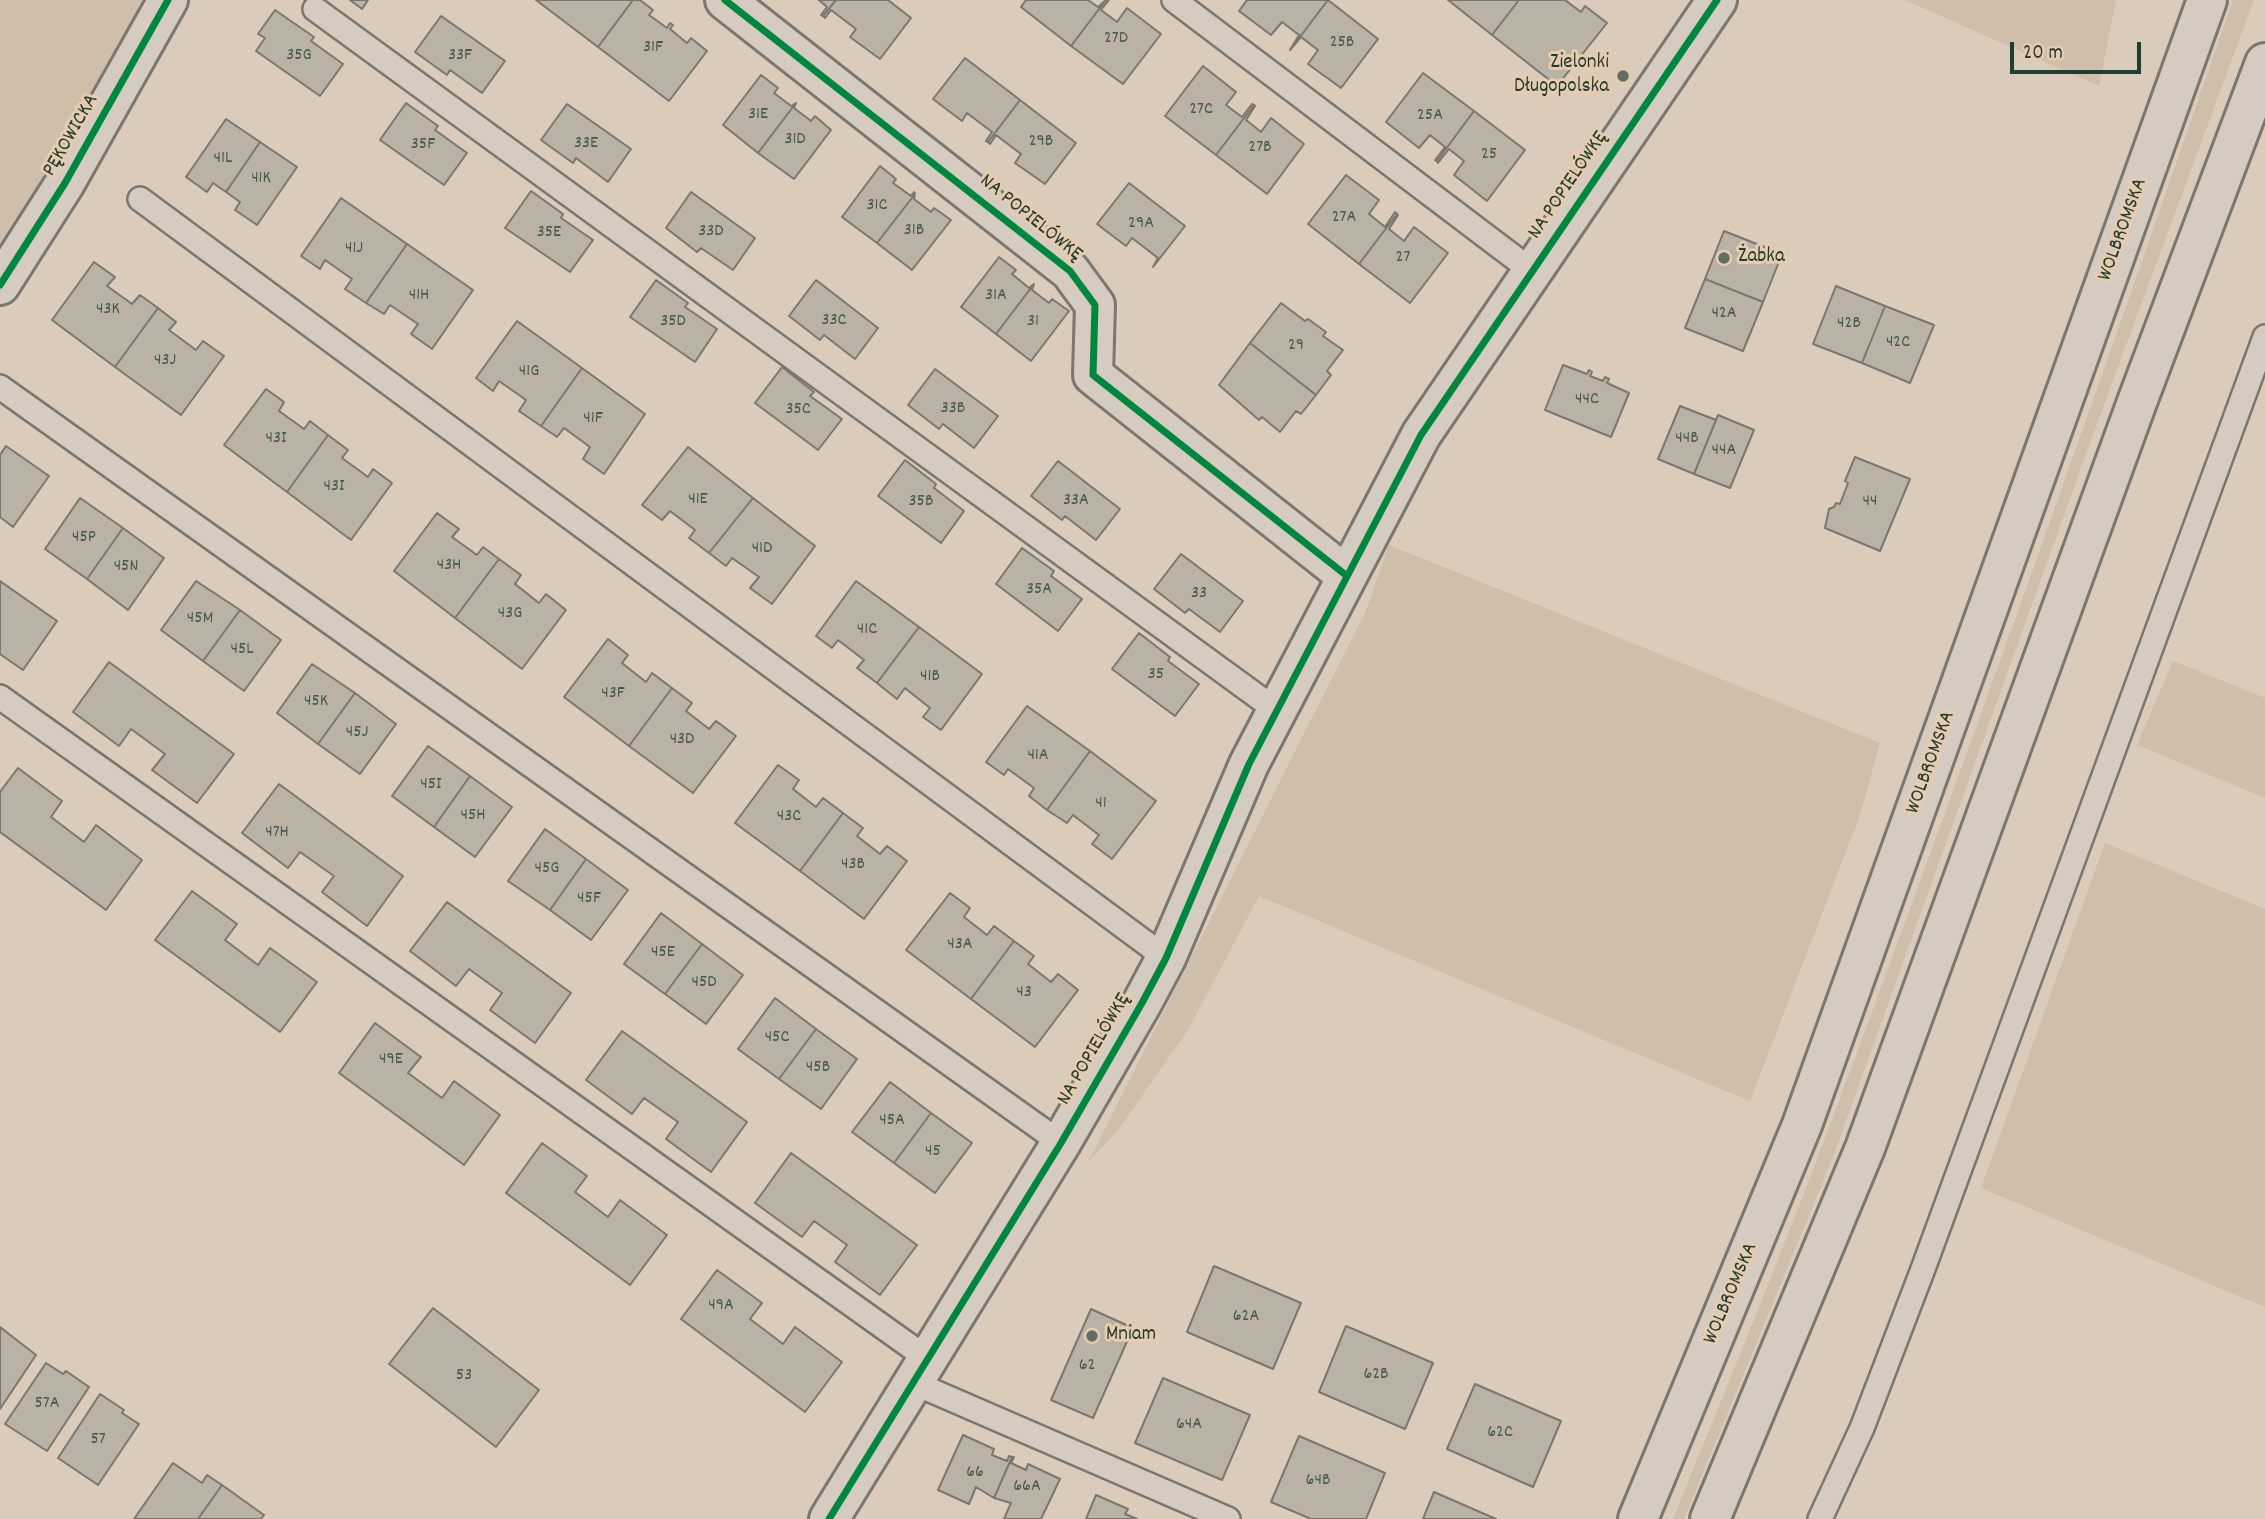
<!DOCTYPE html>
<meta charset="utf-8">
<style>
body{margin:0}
#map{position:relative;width:2265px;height:1519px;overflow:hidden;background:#dacbbb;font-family:Dekko,sans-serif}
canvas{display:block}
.scale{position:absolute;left:2010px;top:42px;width:131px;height:32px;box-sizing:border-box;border:4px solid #1f3d34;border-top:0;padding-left:9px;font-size:21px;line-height:24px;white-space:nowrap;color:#1f3d34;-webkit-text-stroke:5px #e7cbae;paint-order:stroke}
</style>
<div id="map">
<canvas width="2265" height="1519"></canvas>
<div class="scale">20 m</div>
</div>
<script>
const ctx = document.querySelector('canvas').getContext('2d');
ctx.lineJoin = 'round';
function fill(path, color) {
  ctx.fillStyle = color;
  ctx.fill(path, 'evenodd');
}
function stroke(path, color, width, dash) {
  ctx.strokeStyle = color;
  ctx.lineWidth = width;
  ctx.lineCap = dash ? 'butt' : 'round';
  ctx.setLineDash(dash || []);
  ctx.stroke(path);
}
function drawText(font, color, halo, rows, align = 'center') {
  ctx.font = font + ' Dekko,sans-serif';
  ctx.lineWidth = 6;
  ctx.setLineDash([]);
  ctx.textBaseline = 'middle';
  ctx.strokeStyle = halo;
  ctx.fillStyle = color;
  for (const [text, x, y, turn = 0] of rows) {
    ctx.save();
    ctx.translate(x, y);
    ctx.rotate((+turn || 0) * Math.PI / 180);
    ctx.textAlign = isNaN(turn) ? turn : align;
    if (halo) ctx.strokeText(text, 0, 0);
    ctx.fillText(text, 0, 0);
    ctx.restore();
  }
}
const green = new Path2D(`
 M0 0H148L147 24 0 243Z
 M1905 0H2116L2099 86Z
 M2233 0H2254L2095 429 1833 1157 1684 1519H1673C1723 1396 1774 1273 1821 1149 1964 768 2100 384 2233 0Z
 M1389 545 1880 743 1860 815 1750 1101 1259 896 1188 1030 1116 1133 1088 1162 1365 613Z
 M2173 661 2265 698V798L2137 745Z
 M2105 843 2265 909V1307L1981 1188Z`);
const building = new Path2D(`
 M350 0H368L362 9Z
 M536 0H633L598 47Z
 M633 0H640L653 10 649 15 667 28 670 23 673 25 670 29 687 43 691 38 707 51 669 101 598 47Z
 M819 0H836L823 16 821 15 827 7Z
 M836 0H888L911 18 880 59 850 37 856 29 831 10 825 18 823 16Z
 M1026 0H1088L1098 7 1106 0 1071 46 1021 7Z
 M1106 0H1109L1101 10 1117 22 1127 8 1161 34 1123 84 1071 46Z
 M1247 0H1328L1290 50 1299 35 1282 22 1271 35 1239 11Z
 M1328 0 1378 39 1341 88 1308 64 1318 50 1301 37 1290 50Z
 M1448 0H1519L1492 35Z
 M1519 0H1565L1581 12 1585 6 1607 23 1557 86 1492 35Z
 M275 10 314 37 311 41 343 64 320 96 256 51 265 38 258 34Z
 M441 16 505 61 482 93 450 70 447 75 415 52Z
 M965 58 1020 100 988 142 986 141 992 132 967 113 962 121 933 99Z
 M1203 66 1236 92 1226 105 1242 117 1252 104 1254 105 1216 155 1165 116Z
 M1423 73 1474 111 1437 161 1435 160 1445 147 1430 135 1419 148 1386 122Z
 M761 75 778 88 774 93 791 106 796 103 758 153 723 125Z
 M1020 100 1076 143 1045 184 1015 163 1021 154 996 135 990 144 988 142Z
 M406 103 438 126 435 130 467 153 444 185 380 140Z
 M796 103 794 108 811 121 815 116 831 130 794 179 758 153Z
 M567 104 631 149 608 182 576 158 573 163 541 140Z
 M1254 105 1255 106 1246 120 1261 132 1271 118 1304 144 1267 194 1216 155Z
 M1474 111 1525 150 1487 201 1454 175 1464 161 1449 149 1438 163 1437 161Z
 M226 119 260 142 226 192 213 183 207 192 186 177Z
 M260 142 297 167 257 225 235 210 240 202 226 192Z
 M880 166 896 179 893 183 911 196 914 192 915 194 877 243 842 217Z
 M1346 175 1379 200 1369 214 1385 227 1395 212 1397 214 1359 264 1308 224Z
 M1129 183 1185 226 1153 267 1158 258 1132 238 1126 246 1097 224Z
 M531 191 563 214 561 218 593 240 570 272 505 228Z
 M691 192 755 238 733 270 701 248 697 252 666 228Z
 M915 194 914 199 931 212 934 208 951 220 912 270 877 243Z
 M341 198 407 244 366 303 345 289 352 279 325 260 320 269 301 256Z
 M1397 214 1398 215 1389 229 1404 241 1414 227 1448 253 1410 303 1359 264Z
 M1724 231 1782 254 1763 302 1705 279Z
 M407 244 473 290 432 349 411 334 418 324 390 305 384 314 366 303Z
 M999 257 1016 270 1012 274 1029 288 1034 284 996 334 961 307Z
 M94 262 115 277 107 286 132 304 140 295 158 308 115 367 52 320Z
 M1705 279 1763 302 1743 351 1685 328Z
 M656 280 688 303 685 307 717 329 695 362 630 317Z
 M816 280 878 328 855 359 824 335 820 340 789 316Z
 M1034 284 1032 290 1049 303 1052 299 1069 311 1031 361 996 334Z
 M1836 286 1885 306 1862 363 1813 344Z
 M1281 303 1305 321 1308 319 1326 332 1323 336 1343 350 1327 371 1331 375 1316 395 1250 343Z
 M1885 306 1934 325 1910 383 1862 363Z
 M158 308 176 322 169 330 196 350 203 341 224 356 181 415 115 367Z
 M517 321 582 368 541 426 519 411 526 400 499 381 493 391 476 378Z
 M1250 343 1316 395 1301 414 1296 411 1280 432 1262 417 1259 420 1219 385Z
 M1563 365 1587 374 1589 370 1592 372 1590 376 1603 381 1605 377 1609 379 1607 383 1629 393 1611 437 1545 410Z
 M782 367 814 392 810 396 842 419 818 450 755 403Z
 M582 368 645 414 604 474 583 459 590 447 564 428 557 437 541 426Z
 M935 369 998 416 974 448 943 424 939 429 908 405Z
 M266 389 284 402 279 411 304 429 310 421 328 435 287 492 224 445Z
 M1680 406 1716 420 1694 474 1658 459Z
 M1718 415 1754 430 1730 488 1694 474Z
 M328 435 348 450 342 458 368 477 373 469 392 483 351 540 287 492Z
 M6 446 49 476 13 527 0 517V455Z
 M688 447 753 498 709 553 689 538 695 530 670 511 662 520 642 505Z
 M1855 457 1910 479 1880 551 1825 528 1829 509 1834 507 1836 503 1840 504 1848 483 1845 481Z
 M905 460 936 484 934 488 964 511 941 543 878 496Z
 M1058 461 1120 509 1096 540 1065 516 1062 520 1031 496Z
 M80 498 123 528 87 579 45 549Z
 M753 498 815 546 772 604 750 588 759 577 732 558 726 566 709 553Z
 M437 513 459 529 452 537 477 555 483 547 499 559 455 618 394 571Z
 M123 528 164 558 128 610 87 579Z
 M1022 548 1054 571 1051 576 1082 599 1058 631 996 584Z
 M1181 554 1243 601 1220 632 1189 609 1185 613 1154 589Z
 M499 559 521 575 515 584 539 603 546 594 566 610 522 669 455 618Z
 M0 581 57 621 23 670 0 654Z
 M196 581 240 610 203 661 161 630Z
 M856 581 919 627 877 683 857 668 864 660 838 640 832 648 816 636Z
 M240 610 281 640 244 691 203 661Z
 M919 627 982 674 941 730 923 717 930 708 905 688 897 699 877 683Z
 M1139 633 1170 657 1168 661 1199 684 1175 716 1112 669Z
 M608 639 628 655 622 663 646 682 652 673 672 688 629 746 564 697Z
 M109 662 234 754 197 803 152 770 165 754 131 729 119 746 73 712Z
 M312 664 355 693 318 744 277 713Z
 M672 688 692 703 686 711 709 729 716 721 736 736 693 793 629 746Z
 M355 693 396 724 360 774 318 744Z
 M1027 706 1090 751 1047 810 1029 796 1034 788 1008 769 1004 775 986 762Z
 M428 746 470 776 434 827 392 796Z
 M1090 751 1156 801 1112 859 1092 844 1099 835 1073 815 1067 823 1047 810Z
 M778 765 799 780 793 789 816 807 823 798 843 813 800 871 735 823Z
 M18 768 62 801 51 817 84 842 96 825 142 860 106 910 0 832V792Z
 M470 776 512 807 475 857 434 827Z
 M279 784 403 876 367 926 322 892 334 876 300 852 288 868 242 833Z
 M843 813 863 828 857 836 880 854 887 846 907 861 864 919 800 871Z
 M545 829 586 859 550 910 508 881Z
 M586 859 628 890 591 940 550 910Z
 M192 891 237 924 225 940 258 965 270 948 317 982 280 1032 155 940Z
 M950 893 970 908 964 917 987 935 994 926 1014 941 971 999 906 950Z
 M447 902 571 993 535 1043 490 1010 502 993 469 969 456 986 410 951Z
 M661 913 702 944 665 994 624 964Z
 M1014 941 1034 956 1028 964 1051 982 1058 974 1078 990 1035 1047 971 999Z
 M702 944 743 975 706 1024 665 994Z
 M775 998 816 1029 779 1079 738 1049Z
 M375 1023 421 1057 408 1073 442 1098 454 1081 500 1115 464 1165 339 1073Z
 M816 1029 857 1059 821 1109 779 1079Z
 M622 1031 747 1122 711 1172 666 1139 678 1122 644 1098 632 1114 586 1080Z
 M890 1082 931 1113 894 1163 852 1132Z
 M931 1113 972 1143 935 1193 894 1163Z
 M542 1143 587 1176 575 1192 608 1217 620 1200 667 1235 630 1285 506 1193Z
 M791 1153 917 1245 880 1295 835 1262 847 1245 814 1221 802 1237 755 1203Z
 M1214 1266 1301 1303 1273 1369 1187 1332Z
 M717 1270 762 1303 750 1319 783 1344 795 1327 842 1362 805 1412 681 1319Z
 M433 1308 539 1390 496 1447 389 1364Z
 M1091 1309 1133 1328 1093 1418 1051 1400Z
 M1346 1326 1433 1363 1405 1429 1319 1392Z
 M0 1327 36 1355 0 1409Z
 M46 1363 63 1374 66 1371 89 1387 47 1451 5 1424Z
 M1163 1378 1250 1415 1222 1480 1135 1443Z
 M1475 1384 1561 1421 1533 1487 1447 1449Z
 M100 1394 124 1410 122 1413 139 1424 98 1485 58 1458Z
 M963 1435 994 1449 992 1455 1007 1461 1009 1456 1012 1457 994 1498 976 1487 969 1504 938 1490Z
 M1299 1436 1385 1473 1366 1519H1311L1271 1502Z
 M1012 1457H1014L1011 1463 1026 1470 1028 1464 1060 1479 1041 1519H1004L1011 1503 994 1498Z
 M173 1463 202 1483 207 1475 222 1485 198 1519H134Z
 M222 1485 264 1515 261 1519H198Z
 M1434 1492 1496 1519H1423Z
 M1096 1495 1128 1509 1125 1514 1137 1519H1086Z`);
const lane = new Path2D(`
 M1174 0 1532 271
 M315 9 1276 710
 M140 199 1166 958
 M0 387 1061 1143
 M0 697 928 1359
 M914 1383 1228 1519
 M1820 1519 1862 1428 1923 1269 2265 337`);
const street = new Path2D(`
 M725 0 1070 271 1095 305 1093 375 1347 576
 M0 285 65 183 168 0
 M829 1519 1061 1143 1142 1003 1166 958 1249 764 1421 435 1717 0`);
const secondary = new Path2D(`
 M1638 1519 1802 1125 2207 0
 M1710 1519 1865 1148 2137 402 2265 63`);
const cycleway = new Path2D(`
 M725 0 1070 271 1095 305 1093 375 1347 576
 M0 285 65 183 168 0
 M829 1519 1061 1143 1142 1003 1166 958 1249 764 1421 435 1717 0`);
const markers = [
 [1623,76,7,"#606f63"],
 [1724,258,7,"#606f63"],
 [1092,1336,7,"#606f63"]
];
const numberNames = [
 ["27D",1116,40],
 ["25B",1342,44],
 ["31F",653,49],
 ["35G",299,57],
 ["33F",460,57],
 ["27C",1201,111],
 ["31E",758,116],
 ["25A",1430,117],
 ["31D",795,141],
 ["29B",1041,143],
 ["33E",586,145],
 ["35F",423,146],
 ["27B",1260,149],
 ["25",1489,156],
 ["41L",223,160],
 ["41K",261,180],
 ["31C",877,207],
 ["27A",1344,219],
 ["29A",1141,225],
 ["31B",914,232],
 ["33D",711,233],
 ["35E",549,234],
 ["41J",354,250],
 ["27",1403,259],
 ["41H",419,297],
 ["31A",996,297],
 ["43K",108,311],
 ["42A",1724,315],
 ["33C",834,322],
 ["35D",673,323],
 ["31",1033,323],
 ["42B",1849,325],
 ["42C",1898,344],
 ["29",1296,347],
 ["43J",165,362],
 ["41G",529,373],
 ["44C",1587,401],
 ["33B",953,410],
 ["35C",798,411],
 ["41F",593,420],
 ["43I",276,440],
 ["44B",1687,440],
 ["44A",1724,452],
 ["43I",334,488],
 ["41E",698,501],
 ["33A",1076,502],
 ["35B",921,503],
 ["44",1870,503],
 ["45P",84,539],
 ["41D",762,550],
 ["43H",449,567],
 ["45N",126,568],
 ["35A",1039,591],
 ["33",1199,595],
 ["43G",510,615],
 ["45M",200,620],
 ["41C",867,631],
 ["45L",242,651],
 ["35",1156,676],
 ["41B",930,678],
 ["43F",613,695],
 ["45K",316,703],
 ["45J",357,734],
 ["43D",682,741],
 ["41A",1038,757],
 ["45I",431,786],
 ["41",1101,805],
 ["45H",473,817],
 ["43C",789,818],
 ["47H",277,834],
 ["43B",853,866],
 ["45G",547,870],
 ["45F",589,900],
 ["43A",960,946],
 ["45E",663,954],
 ["45D",704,984],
 ["43",1024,994],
 ["45C",777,1039],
 ["49E",391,1061],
 ["45B",818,1069],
 ["45A",892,1122],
 ["45",933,1153],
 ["49A",721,1307],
 ["62A",1246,1318],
 ["62",1087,1367],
 ["62B",1376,1376],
 ["53",464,1377],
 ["57A",47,1405],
 ["64A",1189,1426],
 ["62C",1500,1434],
 ["57",98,1441],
 ["66",975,1474],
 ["64B",1318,1482],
 ["66A",1027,1488]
];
const poiNames = [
 ["Zielonki",1609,64,"right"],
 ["Długopolska",1609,88,"right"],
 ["Żabka",1738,258],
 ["Mniam",1106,1336]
];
const streetNames = [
 ["PĘKOWICKA",72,136,-60],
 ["NA POPIELÓWKĘ",1569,186,-56],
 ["NA POPIELÓWKĘ",1030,219,39],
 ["WOLBROMSKA",2124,230,-70],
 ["WOLBROMSKA",1932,763,-70],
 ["NA POPIELÓWKĘ",1095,1050,-60],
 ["WOLBROMSKA",1732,1294,-67]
];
fill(green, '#cfbea9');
fill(building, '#bbb2a6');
stroke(building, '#79776f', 2);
stroke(lane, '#79776f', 28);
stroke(street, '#79776f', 44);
stroke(secondary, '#79776f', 44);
stroke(lane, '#d5cbc0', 23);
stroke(street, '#d5cbc0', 38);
stroke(secondary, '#d5cbc0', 38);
stroke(cycleway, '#00873e', 7);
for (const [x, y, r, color] of markers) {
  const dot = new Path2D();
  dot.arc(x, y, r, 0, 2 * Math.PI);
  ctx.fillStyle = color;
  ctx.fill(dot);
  stroke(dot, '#e7cbae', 2.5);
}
drawText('18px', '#465a50', null, numberNames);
drawText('21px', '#1f3d34', '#e7cbae', poiNames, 'left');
drawText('21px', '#1f3d34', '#e7cbae', streetNames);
</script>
